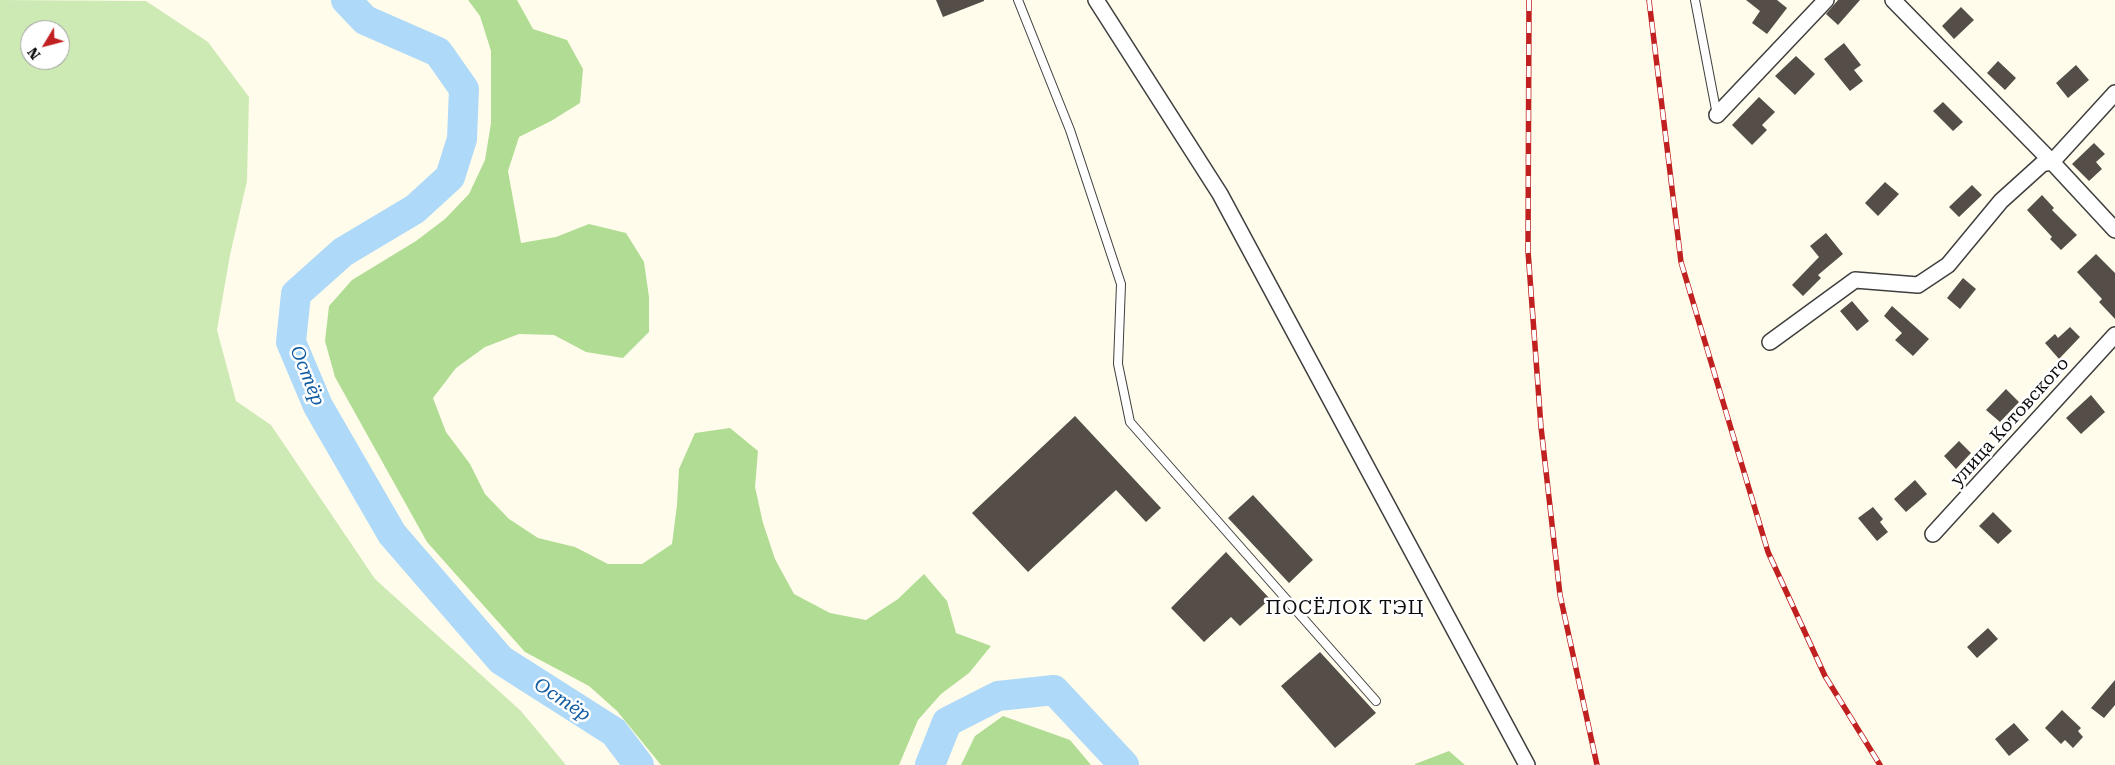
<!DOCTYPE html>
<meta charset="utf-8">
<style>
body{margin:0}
#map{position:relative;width:2115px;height:765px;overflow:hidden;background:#fffcec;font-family:"Roboto Serif",serif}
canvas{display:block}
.north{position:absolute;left:20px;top:20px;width:50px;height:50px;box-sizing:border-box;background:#fff;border:1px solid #9e9e9e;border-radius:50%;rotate:233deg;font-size:14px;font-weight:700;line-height:20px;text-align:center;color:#0c0c0c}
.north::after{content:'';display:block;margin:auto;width:18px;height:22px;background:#c12020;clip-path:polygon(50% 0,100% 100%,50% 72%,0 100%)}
</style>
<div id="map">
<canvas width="2115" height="765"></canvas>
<div class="north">N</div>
</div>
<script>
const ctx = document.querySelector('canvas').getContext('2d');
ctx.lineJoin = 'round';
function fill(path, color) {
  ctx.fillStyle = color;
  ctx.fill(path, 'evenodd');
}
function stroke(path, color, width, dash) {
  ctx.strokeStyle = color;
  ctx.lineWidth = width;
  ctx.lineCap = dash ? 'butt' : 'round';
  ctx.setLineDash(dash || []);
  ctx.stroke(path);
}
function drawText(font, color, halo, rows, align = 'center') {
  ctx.font = font + ' "Roboto Serif",serif';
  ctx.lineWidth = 5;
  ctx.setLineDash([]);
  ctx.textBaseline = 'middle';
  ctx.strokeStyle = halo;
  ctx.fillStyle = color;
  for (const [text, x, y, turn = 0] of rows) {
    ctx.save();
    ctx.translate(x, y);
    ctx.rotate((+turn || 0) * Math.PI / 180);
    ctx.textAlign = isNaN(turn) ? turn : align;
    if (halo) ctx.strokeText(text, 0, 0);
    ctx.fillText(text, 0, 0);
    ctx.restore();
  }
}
const green = new Path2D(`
 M0 0 146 1 208 42 249 97 247 181 230 255 217 330 236 401 271 425 375 579 521 711 566 765H0ZM30 30H60V60H30Z`);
const forest = new Path2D(`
 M468 0H517L533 29 567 40 583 69 580 103 551 121 519 137 508 171 521 243 556 237 589 224 626 233 644 262 649 297V332L623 358 586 352 554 335 519 334 485 347 456 368 433 398 446 432 470 464 485 494 509 519 538 538 575 547 608 564H642L672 544 677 505 679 469 695 433 730 428 758 451 755 487 763 523 775 559 794 594 830 613 866 620 898 599 924 574 947 601 956 633 991 646 969 673 941 694 918 720 899 765H661L617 711 589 686 525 652 427 542 335 377 325 341 329 306 352 280 416 241 445 219 469 194 485 160 491 123V51L480 16Z
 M1003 716 1070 740 1091 765H961L975 736Z
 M1449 751 1465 765H1415V764Z`);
const river = new Path2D(`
 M346 0 365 20 438 52 464 89 462 139 450 177 415 209 343 252 296 294 291 342 318 406 392 534 501 660 614 732 639 765
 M930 765 947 722 998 696 1054 690 1124 765`);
const building = new Path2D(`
 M936 0H984V1L943 17Z
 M1746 0H1777L1787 8 1767 34 1752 23 1760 11Z
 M1838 0H1860L1838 25 1826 14Z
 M1961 7 1974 20 1954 39 1942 26Z
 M1844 43 1861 65 1854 70 1863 81 1850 91 1824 59Z
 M1796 56 1815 74 1795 95 1775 76Z
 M1998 61 2016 78 2005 90 1987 73Z
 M2076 65 2089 80 2068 98 2056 83Z
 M1759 97 1775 112 1762 125 1767 130 1752 145 1732 125Z
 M1943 102 1963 122 1953 131 1933 111Z
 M2094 143 2105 154 2096 162 2102 169 2089 181 2072 164Z
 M1885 182 1899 194 1878 216 1865 203Z
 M1972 185 1982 195 1959 217 1949 207Z
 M2042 195 2054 208 2052 210 2077 235 2061 250 2050 239 2052 237 2027 210Z
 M1826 233 1843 254 1818 275 1821 278 1803 296 1792 285 1819 257 1810 246Z
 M2096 254 2115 273V319L2099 302 2102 299 2077 272Z
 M1963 278 1976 289 1960 309 1947 298Z
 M1852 301 1869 321 1857 331 1840 311Z
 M1892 306 1929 339 1913 356 1895 340 1902 333 1884 316Z
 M2070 327 2080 337 2059 359 2045 343 2055 334 2058 338Z
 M2006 389 2019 402 2000 422 1986 410Z
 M2091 395 2105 412 2081 434 2066 418Z
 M1075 416 1161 508 1146 522 1116 490 1028 572 972 513Z
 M1959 441 1971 453 1956 469 1944 456Z
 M1915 480 1927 494 1906 512 1894 499Z
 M1253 495 1313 560 1289 583 1228 518Z
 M1873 507 1883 519 1880 522 1888 532 1877 541 1858 518Z
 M1993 512 2012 531 1998 544 1979 526Z
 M1226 552 1270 599 1240 626 1231 617 1204 642 1171 608Z
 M1988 628 1998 639 1977 658 1967 647Z
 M1320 652 1376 713 1335 748 1281 686Z
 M2115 680V705L2104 718 2091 708Z
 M2062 710 2081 728 2078 731 2083 737 2073 748 2065 740 2061 744 2045 728Z
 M2014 723 2029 740 2009 756 1995 739Z`);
const lane = new Path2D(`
 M1018 0 1070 130 1121 284 1118 364 1130 422 1376 701
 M1695 0 1717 115`);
const street = new Path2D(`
 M1096 0 1220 194 1527 765
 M1893 0 2052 162 2115 230
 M1717 115 1826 0
 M1770 342 1855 280 1918 285 1948 265 2001 201 2042 164 2052 162 2115 93
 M1933 534 2115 335`);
const rail = new Path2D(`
 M1529 0 1528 251 1541 427 1560 595 1597 765
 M1649 0 1681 262 1768 552 1825 676 1880 765`);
const streetNames = [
 ["улица Котовского",2010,422,-48]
];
const waterNames = [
 ["Остёр",307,376,68],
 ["Остёр",562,700,33]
];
const neighbourhoodNames = [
 ["ПОСЁЛОК ТЭЦ",1345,608]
];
fill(green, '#ceeab4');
fill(forest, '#b0dc93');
stroke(river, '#aed9f8', 30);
fill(building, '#554e48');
stroke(lane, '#3f3f3f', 10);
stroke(street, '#3f3f3f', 18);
stroke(lane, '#fff', 8);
stroke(street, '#fff', 15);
stroke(rail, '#c12020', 5.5);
stroke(rail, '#fff', 4, [11]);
drawText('18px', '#0c0c0c', '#fff', streetNames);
drawText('italic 19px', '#125ca2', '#fff', waterNames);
ctx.letterSpacing = '1px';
drawText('19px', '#0c0c0c', '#fff', neighbourhoodNames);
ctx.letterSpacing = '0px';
</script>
